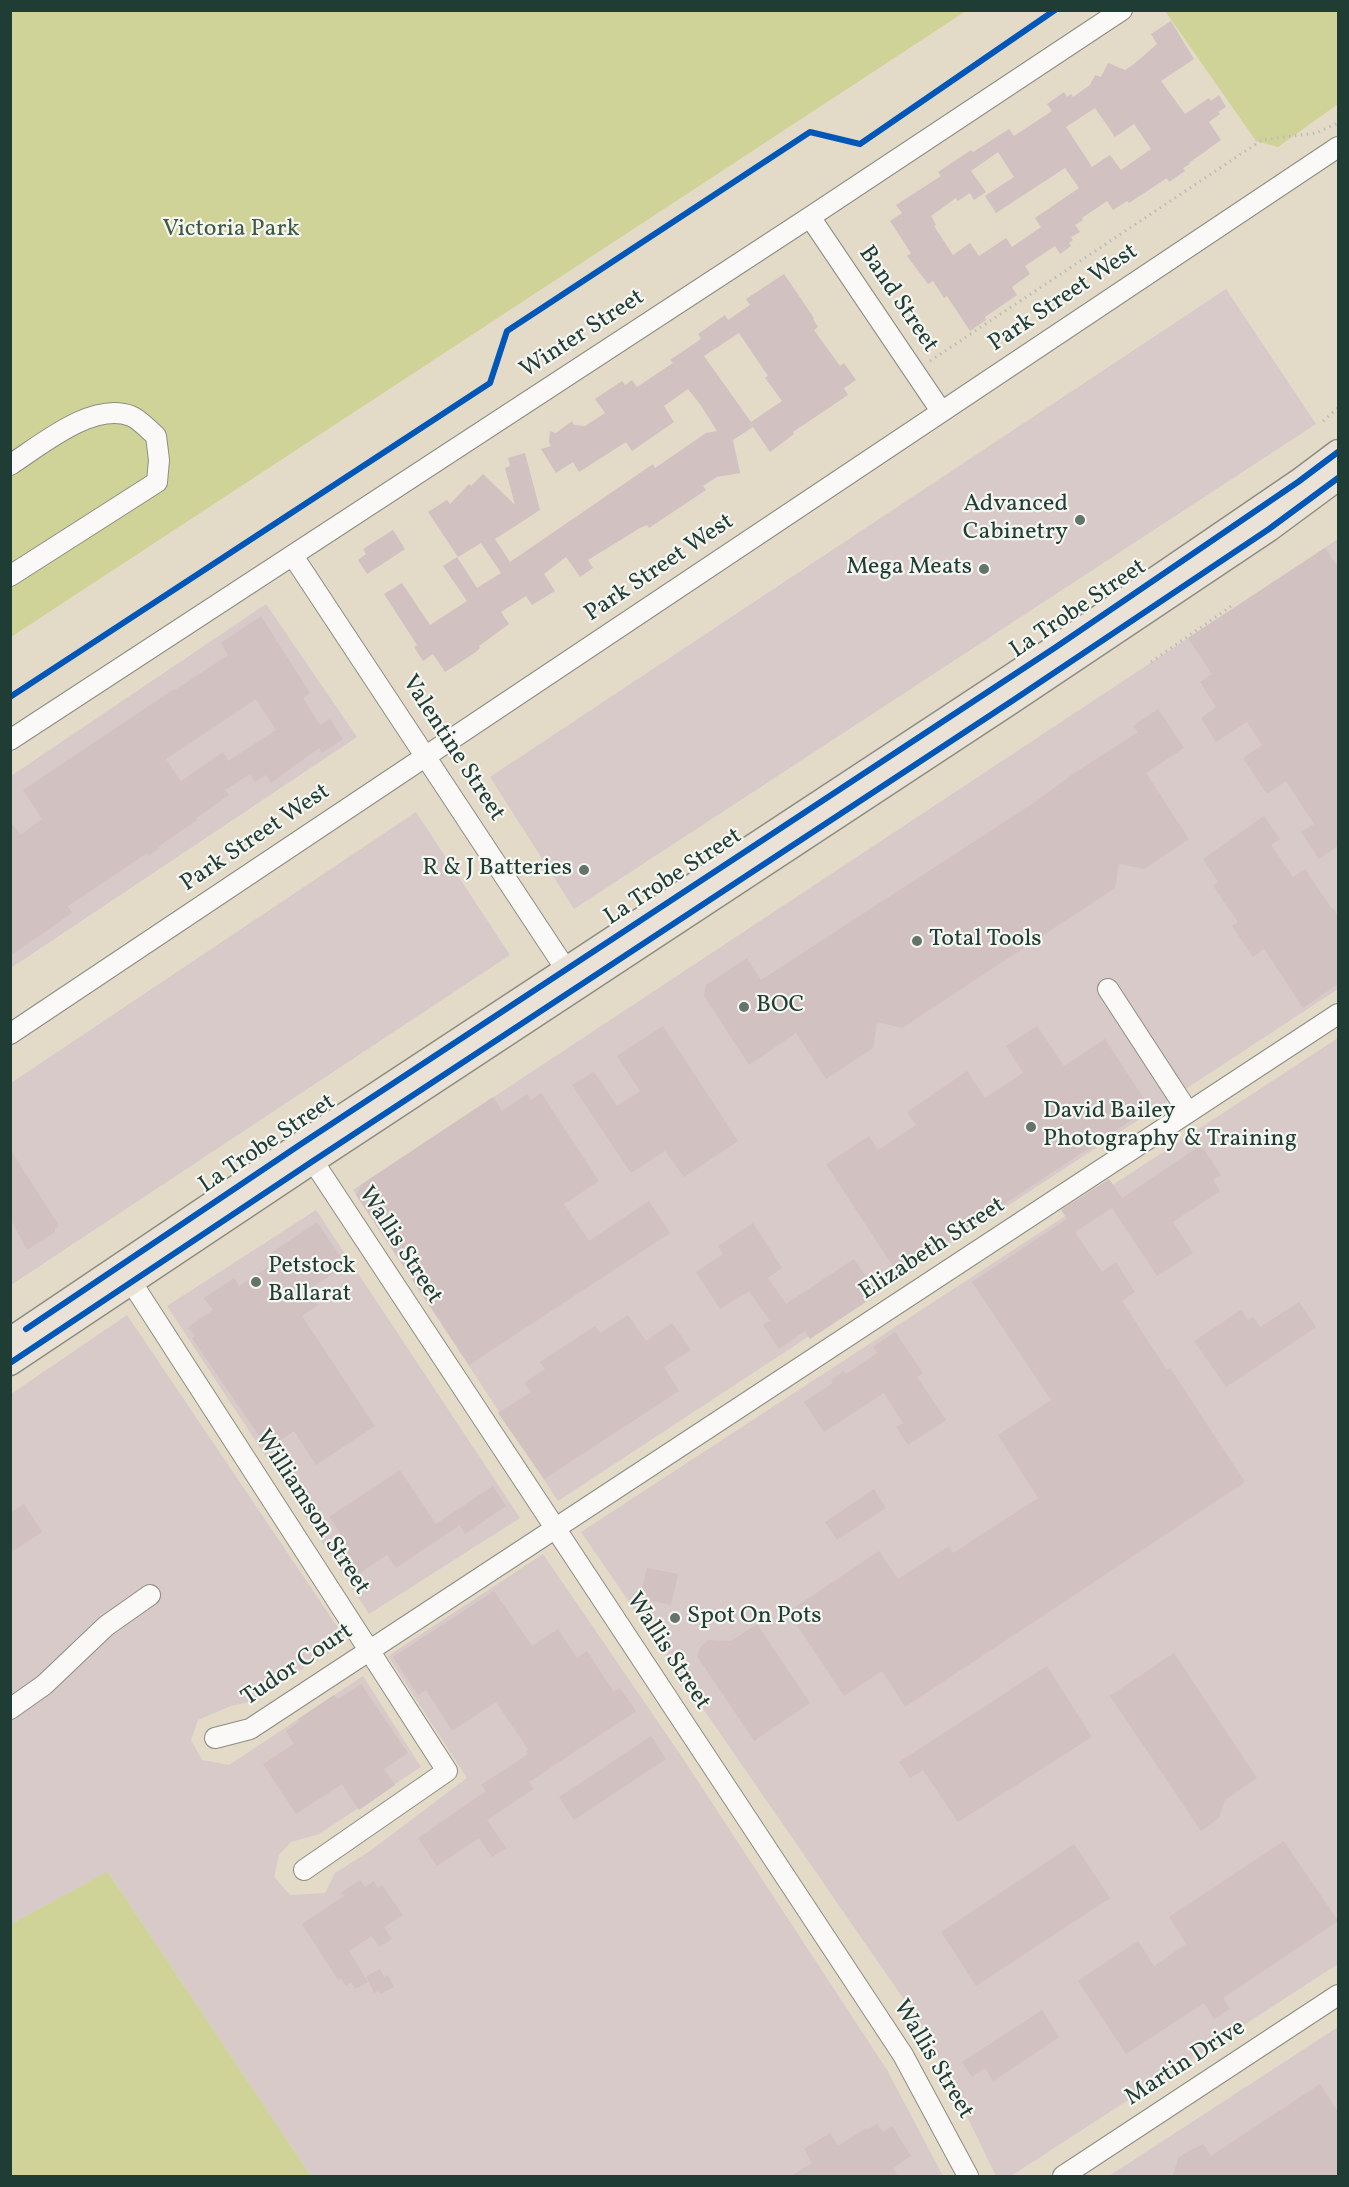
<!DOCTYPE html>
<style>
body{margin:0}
#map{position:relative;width:1349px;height:2187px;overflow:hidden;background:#e3dac8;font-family:Vollkorn,serif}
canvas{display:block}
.frame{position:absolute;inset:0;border:12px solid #1f3d34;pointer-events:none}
</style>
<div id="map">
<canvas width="1349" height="2187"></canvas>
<div class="frame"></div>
</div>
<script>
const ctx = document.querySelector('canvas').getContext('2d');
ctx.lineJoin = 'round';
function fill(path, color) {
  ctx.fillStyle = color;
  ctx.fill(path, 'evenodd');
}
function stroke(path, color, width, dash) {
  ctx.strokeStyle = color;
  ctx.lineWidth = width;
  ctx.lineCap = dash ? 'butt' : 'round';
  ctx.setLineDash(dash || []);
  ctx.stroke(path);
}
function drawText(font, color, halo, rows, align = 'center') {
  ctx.font = font + ' Vollkorn,serif';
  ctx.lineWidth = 4.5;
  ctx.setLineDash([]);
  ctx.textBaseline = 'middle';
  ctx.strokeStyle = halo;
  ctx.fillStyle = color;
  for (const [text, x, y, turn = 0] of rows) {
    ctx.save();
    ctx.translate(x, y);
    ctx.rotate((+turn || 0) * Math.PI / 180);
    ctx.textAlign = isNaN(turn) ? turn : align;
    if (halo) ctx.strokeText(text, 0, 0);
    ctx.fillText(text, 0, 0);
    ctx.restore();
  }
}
const industrial = new Path2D(`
 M1226 289 1316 424 574 909 490 777Z
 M1338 539V989L558 1501 353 1190Z
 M266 604 357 737 11 968V776Z
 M416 812 510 955 11 1285V1083Z
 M1338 1038V1964L1011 2176H996L925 2030 581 1532Z
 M316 1210 520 1518 369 1614 167 1306Z
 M127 1315 347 1641 250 1702 231 1706 198 1720 191 1740 202 1760 229 1765 363 1676 421 1767 319 1834 291 1842 279 1855 274 1877 290 1895 325 1893 335 1873 370 1851 467 1778 388 1656 543 1554 682 1757 887 2070 943 2176H311L108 1872 11 1924V1394Z
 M1338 2027V2176H1109Z`);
const green = new Path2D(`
 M11 11H966L11 637Z
 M1165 11H1338V104L1278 147 1256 141Z
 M107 1872H108L311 2176H11V1924Z`);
const building = new Path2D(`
 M1171 21 1194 59 1161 81 1185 114 1209 98 1211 101 1219 95 1226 107 1218 112 1220 114 1209 122 1221 140 1189 163 1190 164 1183 168 1185 171 1169 182 1167 178 1129 203 1127 201 1113 210 1107 201 1082 218 1083 220 1075 225 1080 232 1071 237 1073 240 1069 243 1071 246 1060 254 1055 246 1025 266 1030 274 1012 287 1017 295 985 317 986 320 970 331 947 296 944 298 933 281 928 284 907 256 911 253 890 221 902 213 896 205 941 176 938 172 971 150 973 152 1009 129 1014 136 1052 111 1047 104 1064 92 1067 97 1071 94 1073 97 1090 85 1095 75 1101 77 1108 63 1125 70 1134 64 1157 44 1151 34ZM1095 108 1115 137 1134 124 1151 149 1121 170 1110 155 1092 167 1066 127ZM998 152 1014 177 985 196 996 213 1065 168 1079 188 1035 218 1041 227 1012 247 1006 238 979 256 970 243 953 255 934 226 936 225 931 216 956 198 958 201 970 193 974 200 986 192 971 171Z
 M784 274 814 318 813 319 818 327 814 330 840 366 844 363 856 380 844 388 848 395 793 432 794 434 770 452 753 427 733 440 740 473 717 477 703 486 706 490 649 528 647 525 640 528 588 560 593 568 580 577 566 557 544 574 555 591 532 605 526 596 501 612 509 624 479 646 480 648 476 652 445 672 433 654 423 661 414 647 417 645 384 594 402 583 430 625 467 601 443 566 457 557 477 588 501 573 481 543 458 557 428 512 447 500 450 504 469 484 471 486 483 474 515 505 505 468 510 466 508 458 525 453 540 510 495 539 510 562 653 464 655 468 706 433 717 431 700 404 688 389 664 406 674 422 632 451 626 442 579 472 573 462 556 473 541 449 551 446 549 442 550 431 556 433 572 421 574 425 585 426 605 413 595 399 622 381 625 385 632 380 637 387 673 363 670 360 701 339 698 334 725 315 728 320 750 305 746 299ZM739 333 768 376 765 378 782 401 751 422 704 356Z
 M393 530 405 549 367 574 358 560 366 554 363 549Z
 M1325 548 1338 567V846L1319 859 1301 832 1314 824 1286 781 1267 794 1243 758 1262 745 1247 722 1216 742 1201 718 1216 707 1200 682 1212 674 1188 638Z
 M261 616 310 693 303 698 320 725 330 719 343 739 322 753 319 748 271 783 266 775 255 782 250 774 225 790 229 795 196 818 197 820 158 847 160 848 148 856 147 853 68 906 72 913 10 956V821L20 835 42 819 23 790 174 689 175 690 228 655 221 643ZM256 699 276 730 228 761 223 752 181 781 166 759Z
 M1158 709 1184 748 1146 773 1189 839 1144 869 1119 864 1115 888 902 1028 877 1022 873 1048 826 1079 796 1033 749 1065 704 996 706 985 747 958 761 980 1032 804 1073 774 1138 732 1133 726Z
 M1264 816 1280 839 1271 845 1293 877 1305 869 1332 909 1333 908 1338 916V984L1303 1008 1264 949 1253 957 1232 926 1238 922 1213 886 1218 882 1203 859Z
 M663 1026 738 1141 684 1177 665 1151 631 1173 572 1085 594 1072 617 1106 640 1091 617 1056Z
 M1037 1026 1064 1066 1105 1039 1150 1108 898 1274 826 1164 869 1136 878 1150 916 1125 907 1112 967 1071 985 1098 1023 1073 1006 1046Z
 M541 1093 599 1181 564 1204 589 1241 649 1201 670 1233 469 1365 356 1195 362 1184 493 1097 502 1111 527 1094 531 1100Z
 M1201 1145 1221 1175 1213 1180 1220 1191 1173 1222 1193 1253 1157 1276 1112 1208 1075 1232 1102 1272 1116 1262 1135 1292 1122 1301 1167 1370 1170 1368 1245 1482 905 1707 882 1671 844 1696 788 1612 879 1551 898 1579 949 1546 953 1553 1038 1498 998 1435 1051 1400 972 1282 1067 1219 1061 1210 1109 1179 1122 1198Z
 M10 1149 59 1226 55 1229V1232L27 1250 10 1218Z
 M317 1222 346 1265 308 1290 318 1305 302 1316 375 1426 316 1465 294 1431 268 1449 192 1338 195 1336 188 1327 213 1310 204 1298 234 1278 239 1286 274 1263 268 1255Z
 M753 1223 782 1268 768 1278 786 1304 854 1259 878 1294 810 1339 805 1331 779 1349 763 1325 770 1321 749 1291 720 1309 696 1272 723 1254 718 1246Z
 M1299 1302 1316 1327 1226 1387 1194 1341 1241 1310 1248 1320 1253 1317 1260 1327Z
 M628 1315 646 1341 672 1323 691 1350 664 1367 679 1391 544 1479 498 1413 531 1392 524 1383 545 1369 540 1362 595 1326 600 1333Z
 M895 1332 923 1373 917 1377 946 1420 908 1445 896 1427 903 1423 884 1393 824 1432 804 1402 833 1383 831 1380 844 1371 846 1374 877 1353 873 1347Z
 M400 1470 436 1524 493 1486 506 1506 465 1534 460 1525 396 1568 387 1555 352 1578 329 1542 341 1534 329 1517Z
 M874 1489 886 1508 837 1540 825 1522Z
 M24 1504 42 1532 10 1553V1513Z
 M647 1568 678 1574 671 1605 639 1598Z
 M494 1591 532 1646 558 1629 577 1658 587 1651 614 1692 620 1688 636 1711 529 1782 534 1789 487 1820 506 1848 492 1857 479 1838 437 1866 418 1838 486 1791 481 1785 528 1754 526 1751 528 1749 496 1702 452 1731 426 1690 418 1695 393 1657Z
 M757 1624 810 1703 754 1741 697 1656 701 1646 709 1640 731 1641Z
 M1174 1653 1257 1778 1225 1800 1219 1818 1201 1831 1110 1696Z
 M1047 1666 1092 1737 958 1822 923 1770 910 1778 899 1762Z
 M361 1684 408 1753 384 1769 395 1785 359 1810 342 1784 296 1814 263 1764 294 1744 286 1731 300 1721 298 1719 334 1695 338 1699Z
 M651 1736 666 1759 574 1820 559 1797Z
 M1284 1841 1338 1921 1223 1998 1230 2009 1214 2019 1204 2003 1126 2054 1078 1981 1138 1941 1154 1966 1186 1944 1169 1917Z
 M1074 1844 1110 1898 976 1986 941 1932Z
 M360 1880 365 1887 374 1881 378 1888 382 1885 403 1915 384 1927 392 1939 379 1947 372 1936 349 1951 368 1982 355 1989 351 1982 346 1986 341 1978 338 1980 302 1924 344 1896 342 1892Z
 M380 1969 384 1977 388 1975 394 1987 380 1994 379 1991 374 1993 366 1976Z
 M1042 2010 1059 2037 993 2081 985 2068 972 2077 962 2062Z
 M1320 2084 1338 2112V2176H1173L1178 2158 1185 2153 1203 2144 1211 2156Z
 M877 2124 883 2132 892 2126 911 2156 893 2168 898 2176H791L812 2163 804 2149 830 2133 838 2146 866 2128 867 2130Z`);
const path = new Path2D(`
 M930 361 1262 140 1316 133 1338 123
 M1323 421 1338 408
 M1151 662 1233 605`);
const minor = new Path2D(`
 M810 217 941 411
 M10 465C41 445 93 401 131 416 139 419 149 430 156 436L159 460 157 482 10 576
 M293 556 567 971
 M10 740 810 217 1122 10
 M1108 989 1188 1112
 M10 1034 1338 147
 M313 1161 903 2055 968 2176
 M132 1283 447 1771 304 1870
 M10 1709 44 1685 106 1626 150 1595
 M215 1738 250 1729 1338 1014
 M1063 2176 1338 1995`);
const major = new Path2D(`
 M10 1340 301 1144 1056 647 1298 482 1338 452
 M10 1363 313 1161 1012 701 1269 529 1338 478`);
const cycleway = new Path2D(`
 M10 697 490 383 507 331 810 132 860 144 1055 10
 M26 1329 301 1144 1056 647 1298 482 1338 452
 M10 1363 313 1161 1012 701 1269 529 1338 478`);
const markers = [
 [1080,520,6,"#647468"],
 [984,569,6,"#647468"],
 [584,870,6,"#647468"],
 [917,941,6,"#647468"],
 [744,1007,6,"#647468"],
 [1031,1127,6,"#647468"],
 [256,1282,6,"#647468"],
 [675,1618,6,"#647468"]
];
const parkNames = [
 ["Victoria Park",231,231]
];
const streetNames = [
 ["Park Street West",1064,299,-34],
 ["Band Street",897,300,56],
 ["Winter Street",583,335,-33],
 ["Park Street West",660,569,-34],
 ["La Trobe Street",1079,610,-34],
 ["Valentine Street",452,749,57],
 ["Park Street West",256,839,-34],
 ["La Trobe Street",674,878,-33],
 ["La Trobe Street",268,1145,-34],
 ["Wallis Street",399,1246,57],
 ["Elizabeth Street",933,1250,-33],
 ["Williamson Street",311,1513,57],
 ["Wallis Street",667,1652,57],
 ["Tudor Court",298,1666,-34],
 ["Wallis Street",932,2060,59],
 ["Martin Drive",1186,2064,-33]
];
const poiNames = [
 ["Advanced",1068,506,"right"],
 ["Cabinetry",1068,534,"right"],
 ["Mega Meats",972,569,"right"],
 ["R & J Batteries",572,870,"right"],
 ["Total Tools",929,941],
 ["BOC",756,1007],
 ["David Bailey",1043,1113],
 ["Photography & Training",1043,1141],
 ["Petstock",268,1268],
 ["Ballarat",268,1296],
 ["Spot On Pots",687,1618]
];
fill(industrial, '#d9caca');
fill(green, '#d0d398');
fill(building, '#d1c1c1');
stroke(minor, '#8c8d82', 22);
stroke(major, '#8c8d82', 27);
stroke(path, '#bcbdb9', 3, [1.5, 4.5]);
stroke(minor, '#fbf9f7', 20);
stroke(major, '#eae2d6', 24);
stroke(cycleway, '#0057b8', 6);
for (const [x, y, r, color] of markers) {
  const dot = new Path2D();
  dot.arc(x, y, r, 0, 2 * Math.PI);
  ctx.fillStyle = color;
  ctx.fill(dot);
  stroke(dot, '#f6f6f2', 2);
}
drawText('24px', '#3f5a40', '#f6f6f2', parkNames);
drawText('24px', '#1f3d34', '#f6f6f2', streetNames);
drawText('24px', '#1f3d34', '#f6f6f2', poiNames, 'left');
</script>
